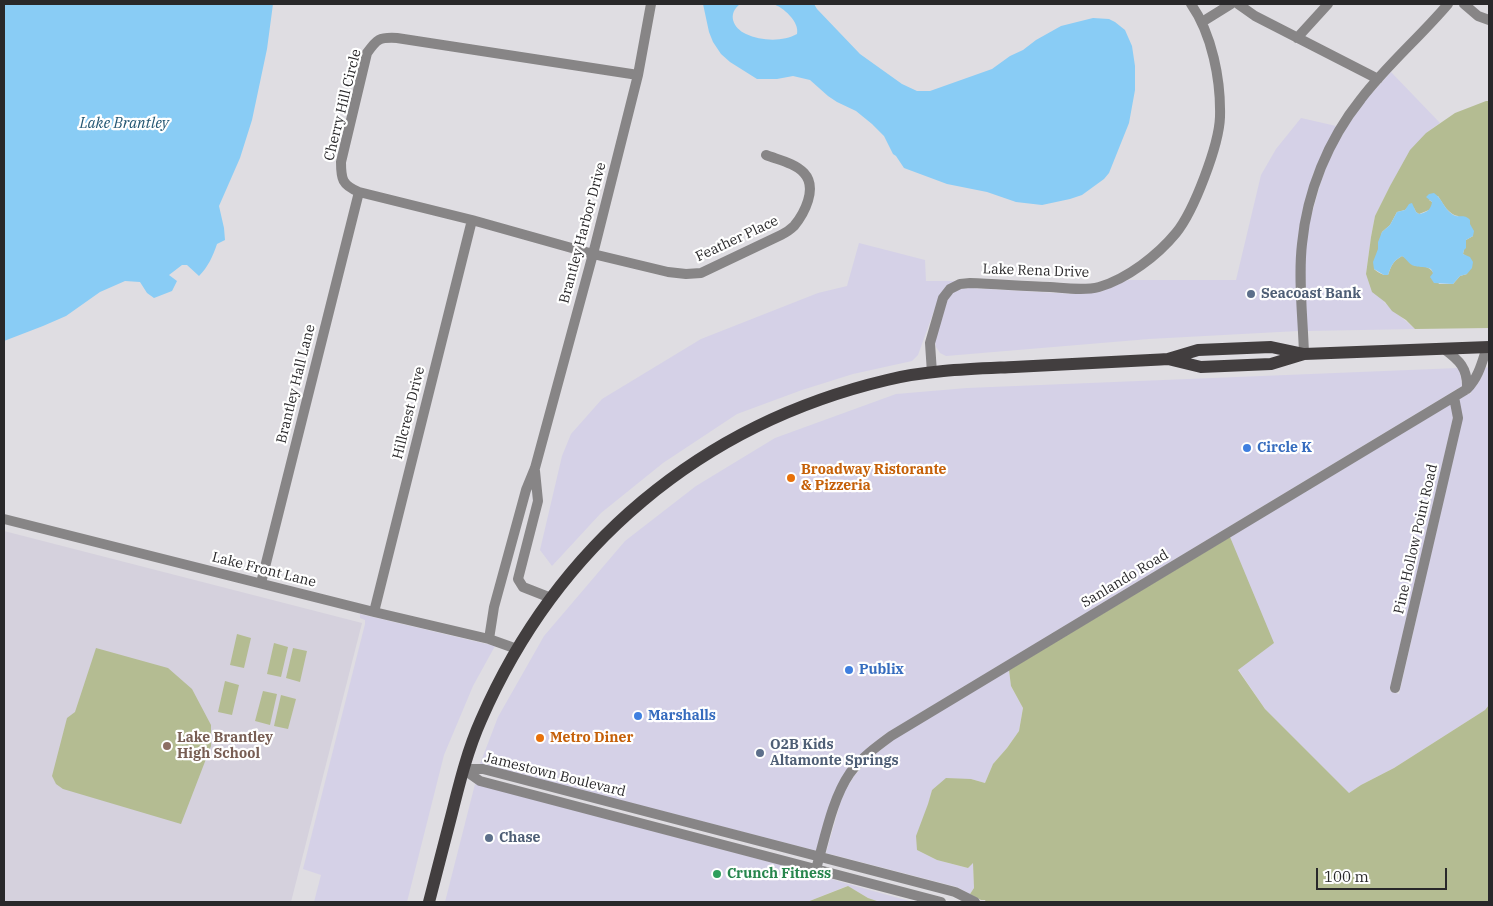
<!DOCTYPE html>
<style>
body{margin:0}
#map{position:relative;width:1493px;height:906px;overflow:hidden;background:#dfdde2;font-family:"IBM Plex Serif",serif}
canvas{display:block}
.frame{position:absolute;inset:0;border:5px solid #29282a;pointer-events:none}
.scale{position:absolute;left:1316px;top:868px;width:131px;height:22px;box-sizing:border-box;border:2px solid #29282a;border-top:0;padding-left:6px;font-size:15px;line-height:18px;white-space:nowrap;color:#29282a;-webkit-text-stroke:4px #fff;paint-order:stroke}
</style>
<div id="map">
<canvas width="1493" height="906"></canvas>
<div class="frame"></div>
<div class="scale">100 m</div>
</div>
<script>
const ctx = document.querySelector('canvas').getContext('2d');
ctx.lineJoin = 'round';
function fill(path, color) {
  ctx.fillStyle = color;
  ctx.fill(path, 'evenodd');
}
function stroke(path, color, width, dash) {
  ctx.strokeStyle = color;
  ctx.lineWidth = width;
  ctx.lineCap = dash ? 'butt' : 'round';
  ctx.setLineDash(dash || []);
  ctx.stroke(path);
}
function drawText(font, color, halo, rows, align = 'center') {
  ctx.font = font + ' "IBM Plex Serif",serif';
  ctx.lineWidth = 4.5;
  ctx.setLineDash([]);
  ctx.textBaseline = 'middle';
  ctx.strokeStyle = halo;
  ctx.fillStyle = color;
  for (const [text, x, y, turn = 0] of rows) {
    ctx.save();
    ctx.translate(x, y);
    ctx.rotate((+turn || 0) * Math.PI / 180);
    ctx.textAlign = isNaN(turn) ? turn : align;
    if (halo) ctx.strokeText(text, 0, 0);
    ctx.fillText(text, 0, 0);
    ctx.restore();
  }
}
const commercial = new Path2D(`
 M1391 72 1440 123 1426 133 1390 186 1375 216 1371 237 1366 274 1385 303 1415 329 1307 331 1305 270 1306 245 1310 220 1322 178 1331 155 1346 128 1364 102Z
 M1301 118 1336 126 1313 174 1298 331 1149 339 946 356 940 353 936 347 935 341 947 301 952 293 961 289 970 288 1074 294 1100 292 1128 280H1236L1261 175 1276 149Z
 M859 243 925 260 926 281H956L946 286 939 297 918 355 912 361 853 374 802 390 737 414 663 463 601 513 552 566 540 550 562 456 571 434 602 399 701 339 818 293 847 286Z
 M1489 367V705L1485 710 1394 768 1361 785 1349 793 1265 709 1238 669 1230 537 1451 404 1453 418 1390 691 1399 694 1462 419 1459 399 1468 394H1471V391L1477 385 1482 376 1485 368Z
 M1458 368 1460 371 1462 386 885 734 865 750 817 851 480 764 498 717 544 636 625 541 696 486 775 438 896 394 967 388Z
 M360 614 495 646 473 686 444 755 407 902H314L321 875 303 869 365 624V620L360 618Z
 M1009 670 1011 686 1023 708 1019 731 1007 748 993 764 985 783 971 779 932 790 917 850 937 860 968 868 973 862 974 888 970 894 957 887 826 853 842 797 854 776 871 758 893 740Z
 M475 784 815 874 848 884 913 902H880L868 898 847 886 807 902H445Z`);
const built = new Path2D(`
 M4 531 362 623 291 902H4Z`);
const green = new Path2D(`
 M1486 101H1489V328L1415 329 1406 320 1392 311 1385 302 1372 292 1366 274 1371 237 1375 216 1390 186 1410 150 1426 133 1455 113ZM1438 196C1443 204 1449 215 1458 216L1473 236 1466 240 1463 254 1466 256 1467 274 1460 276 1453 284H1439C1432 270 1432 266 1415 266L1408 259 1402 256C1393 261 1391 266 1388 275 1382 275 1379 273 1374 269L1382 232 1390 225 1397 212 1405 210 1408 207 1414 208 1416 212 1419 214 1429 210 1432 207V202L1429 200Z
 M1230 537 1274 643 1238 670 1265 709 1349 793 1361 785 1394 768 1485 710 1489 705V902H986L985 900H981L970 894 974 888 973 863 968 868 937 860 917 850 916 836 928 804 932 790 946 778 971 779 985 783 993 764 1007 748 1019 731 1023 708 1011 686 1009 670Z
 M237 634 251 638 244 668 230 665Z
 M274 643 288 647 281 677 267 674Z
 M96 648 168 668 192 689 211 725V746L181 824 63 789 56 784 52 776 67 718 75 712Z
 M293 648 307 651 300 682 286 678Z
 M225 681 239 685 232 715 218 712Z
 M263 691 277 694 270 725 255 721Z
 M281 695 296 699 288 729 274 726Z
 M848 886 868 898 880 902H807Z`);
const water = new Path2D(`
 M4 4H273L267 49 252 120 240 158 219 206 224 228 225 240 217 244C213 256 208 267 199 276L187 265H182L169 275 177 281 172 291 154 298 147 293 140 282 125 281 100 292 66 316 43 326 4 341Z
 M703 4H740C727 14 733 28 746 34 761 41 783 42 797 34 800 22 783 7 773 4H814L817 9 860 54 902 84 917 91H930L992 69 1010 56 1023 50 1036 40 1061 26 1093 18 1109 19 1115 22 1125 30 1132 46 1135 66V90L1129 123 1109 173 1104 179 1082 195 1070 199 1042 205 1016 202 987 192 947 184 904 168 896 156 893 154 884 136 872 124 856 111 837 102 828 96 810 80 793 76 777 79H757L730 62 721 54 713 42 709 32Z
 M1434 193C1442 198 1444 209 1452 214 1458 219 1464 213 1470 220V224L1474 231 1473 236 1466 240V248L1464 250 1463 254 1470 257 1473 262 1472 268 1467 274 1460 276 1453 284 1434 283 1430 277 1433 273 1431 269C1424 266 1421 268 1415 266 1409 265 1407 259 1402 256 1393 261 1391 266 1388 275H1384L1374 269 1373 262 1378 249V242L1382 232 1390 225 1397 212 1405 210 1409 204 1412 203 1416 212 1419 214C1426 213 1431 210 1432 202L1426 197 1429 194Z`);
const minor = new Path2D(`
 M1238 4 1255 16 1378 79
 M1464 4 1478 16 1489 20
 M1202 22 1231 4
 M1297 38 1328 4
 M638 75 397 38C379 37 377 39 367 53L341 162C341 179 342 185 359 192L472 220 593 254 668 272 686 274 701 273 781 235C785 233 790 230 794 226 804 214 818 188 804 173 795 163 779 160 766 155
 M1444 349C1459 360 1468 368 1467 389
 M1304 354C1303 320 1298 278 1302 244 1307 192 1328 140 1361 99 1387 65 1420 37 1448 4
 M932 373 930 343 943 298 950 289 960 284 970 283C996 284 1023 286 1050 287 1065 288 1084 291 1099 287 1127 279 1158 255 1176 233 1194 211 1219 145 1220 117 1221 80 1212 34 1191 4
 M535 471 538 501 518 579 523 587 551 598
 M4 519 374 612 489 639 517 649
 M261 583 359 192
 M374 612 472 220
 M489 639 494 607 526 490 535 468 593 254 638 75 651 4
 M1395 688 1458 418 1454 397
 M463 769H483L955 892 975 902
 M463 769 480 781 941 902
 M816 869C825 838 832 799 850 773 861 758 876 747 891 736L1467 389C1479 377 1482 362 1487 347`);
const major = new Path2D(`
 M1168 359 1201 367 1271 364 1304 354 1489 347
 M429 902C437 872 444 843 452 813 460 781 468 749 481 720 557 545 701 424 887 380 928 370 972 369 1014 367 1066 364 1117 362 1168 359L1198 350 1271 347 1304 354`);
const markers = [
 [1251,294,5,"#5c6f8a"],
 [1247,448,5,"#3f7fe0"],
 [791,478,5,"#e8710a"],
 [849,670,5,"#3f7fe0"],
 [638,716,5,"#3f7fe0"],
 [540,738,5,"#e8710a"],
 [167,746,5,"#8d6e63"],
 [760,753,5,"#5c6f8a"],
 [489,838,5,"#5c6f8a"],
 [717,874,5,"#2e9e5b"]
];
const streetNames = [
 ["Cherry Hill Circle",343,105,-76],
 ["Brantley Harbor Drive",583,233,-75],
 ["Feather Place",737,239,-25],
 ["Lake Rena Drive",1036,271,2],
 ["Brantley Hall Lane",296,384,-76],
 ["Hillcrest Drive",409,413,-76],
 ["Pine Hollow Point Road",1416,539,-77],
 ["Lake Front Lane",264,570,14],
 ["Sanlando Road",1125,579,-31],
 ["Jamestown Boulevard",555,775,14]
];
const serviceNames = [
 ["Seacoast Bank",1261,294],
 ["O2B Kids",770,745],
 ["Altamonte Springs",770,761],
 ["Chase",499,838]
];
const shopNames = [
 ["Circle K",1257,448],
 ["Publix",859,670],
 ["Marshalls",648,716]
];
const foodNames = [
 ["Broadway Ristorante",801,470],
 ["& Pizzeria",801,486],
 ["Metro Diner",550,738]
];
const educationNames = [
 ["Lake Brantley",177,738],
 ["High School",177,754]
];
const leisureNames = [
 ["Crunch Fitness",727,874]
];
const waterNames = [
 ["Lake Brantley",124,124]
];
fill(commercial, '#d5d1e7');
fill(built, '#d5d1dd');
fill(green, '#b4bc92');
fill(water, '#89ccf5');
stroke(minor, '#878586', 10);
stroke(major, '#423e3f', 12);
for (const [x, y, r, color] of markers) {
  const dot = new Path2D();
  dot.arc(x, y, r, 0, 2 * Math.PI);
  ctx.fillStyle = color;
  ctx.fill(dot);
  stroke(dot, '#fff', 2);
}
drawText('14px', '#29282a', '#fff', streetNames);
drawText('bold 14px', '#4e5e75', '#fff', serviceNames, 'left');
drawText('bold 14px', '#366cbe', '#fff', shopNames, 'left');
drawText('bold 14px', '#c56008', '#fff', foodNames, 'left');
drawText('bold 14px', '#785e54', '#fff', educationNames, 'left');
drawText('bold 14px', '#27864d', '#fff', leisureNames, 'left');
drawText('italic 15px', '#235672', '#fff', waterNames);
</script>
